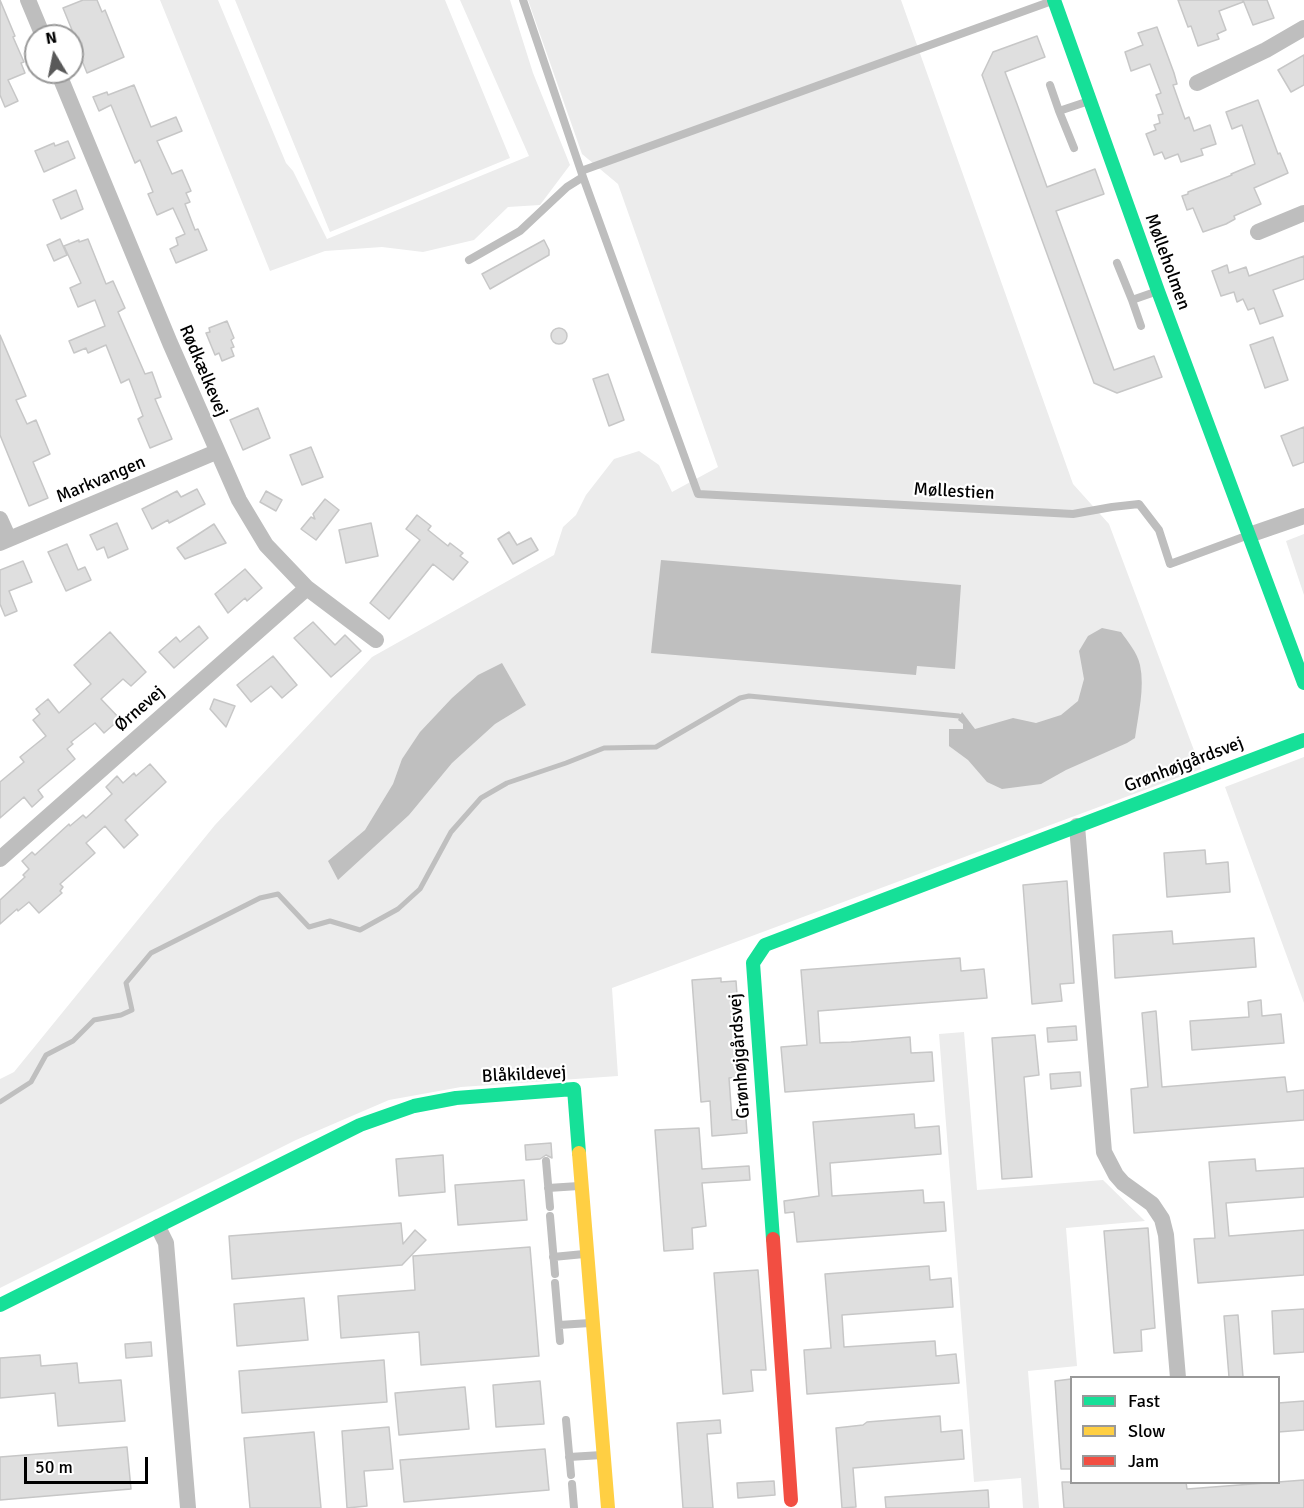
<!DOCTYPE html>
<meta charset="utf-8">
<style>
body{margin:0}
#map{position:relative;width:1304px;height:1508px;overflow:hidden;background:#fff;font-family:Signika,sans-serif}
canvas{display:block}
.legend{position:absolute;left:1070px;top:1376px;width:210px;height:108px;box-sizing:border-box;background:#fff;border:2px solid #999;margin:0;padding:8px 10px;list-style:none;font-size:18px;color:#000}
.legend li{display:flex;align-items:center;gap:12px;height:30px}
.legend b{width:30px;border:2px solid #999}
.north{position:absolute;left:24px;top:24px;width:60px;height:60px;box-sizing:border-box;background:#fff;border:2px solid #999;border-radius:50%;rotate:350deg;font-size:16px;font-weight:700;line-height:24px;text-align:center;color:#000}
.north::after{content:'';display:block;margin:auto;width:21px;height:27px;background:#595959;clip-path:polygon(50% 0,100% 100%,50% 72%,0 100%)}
.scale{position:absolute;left:24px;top:1457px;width:124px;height:27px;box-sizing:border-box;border:3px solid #000;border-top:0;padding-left:8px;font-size:18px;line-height:21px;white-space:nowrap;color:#000;-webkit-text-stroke:4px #fff;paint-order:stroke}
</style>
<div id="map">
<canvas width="1304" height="1508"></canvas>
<ul class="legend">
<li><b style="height:8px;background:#16e098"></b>Fast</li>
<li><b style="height:8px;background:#ffcf43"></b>Slow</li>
<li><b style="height:8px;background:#f24e42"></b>Jam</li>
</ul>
<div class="north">N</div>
<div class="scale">50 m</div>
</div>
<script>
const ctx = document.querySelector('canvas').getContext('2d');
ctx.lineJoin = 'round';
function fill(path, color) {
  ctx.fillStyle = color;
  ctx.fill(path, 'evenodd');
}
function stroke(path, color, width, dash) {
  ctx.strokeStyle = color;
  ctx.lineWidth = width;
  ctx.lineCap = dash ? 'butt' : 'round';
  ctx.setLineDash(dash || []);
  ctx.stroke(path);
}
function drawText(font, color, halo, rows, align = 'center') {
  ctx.font = font + ' Signika,sans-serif';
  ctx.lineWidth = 4.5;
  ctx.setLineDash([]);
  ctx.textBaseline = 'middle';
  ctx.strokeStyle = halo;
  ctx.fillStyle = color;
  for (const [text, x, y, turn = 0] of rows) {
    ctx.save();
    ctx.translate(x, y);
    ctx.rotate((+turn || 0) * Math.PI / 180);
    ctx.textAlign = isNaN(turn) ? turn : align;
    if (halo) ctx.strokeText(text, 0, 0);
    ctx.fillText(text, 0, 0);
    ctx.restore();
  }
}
const green = new Path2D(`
 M160 0H218L286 163 293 171 327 239 529 156 460 0H510L533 73 570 165 540 205 508 207 474 240 423 252 382 247 325 251 270 271Z
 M235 0H445L510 158 330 232Z
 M528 0H901L1073 484 1109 524 1201 769 612 988 618 1076 461 1087 389 1100 296 1140 0 1288V1079L14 1072 215 825 372 657 554 555 563 527 576 515 586 495 614 459 639 451 659 465 672 492 718 467 618 184 582 154Z
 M1304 534V595L1286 541Z
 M1304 757V1003L1225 787Z
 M964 1032 977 1190 1103 1180 1145 1221 1066 1228 1077 1366 1028 1371 1039 1508H1023L1021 1478 974 1482 939 1034Z`);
const water = new Path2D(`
 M661 560 961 585 955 669 917 666 916 675 651 653Z
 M1102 628 1121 632C1128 642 1137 652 1140 665 1145 688 1138 715 1135 738L1127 743 1066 770 1041 784 1002 789 987 782 968 760 949 746V729H963V724L958 720 962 712 975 729 1013 718 1036 723 1061 715 1078 701 1084 679 1079 651 1088 636Z
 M502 663 526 705 495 724 452 763 409 815 338 880 328 861 365 830 393 784 402 759 420 732 452 698 478 675Z`);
const stream = new Path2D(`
 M0 1102 31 1082 46 1055 73 1041 94 1020 121 1015 132 1010 126 983 151 953 260 898 278 894 309 927 330 921 360 930 398 909 420 889 451 832 481 798 507 783 566 763 604 748 656 747 740 698 749 696 959 716`);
const building = new Path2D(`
 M0 0 15 36 13 37 24 62 21 63 25 73 8 80 18 101 5 107 0 95Z
 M83 0H97L102 12 105 10 124 57 87 73 79 53 81 52 63 8Z
 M1178 0H1243V2L1219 11 1226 30 1217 34 1219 39 1198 46 1191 26 1188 27Z
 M1243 0H1267L1274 18 1253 25Z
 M1157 27 1174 73 1177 84 1173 85 1185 119 1189 117 1194 131 1210 125 1216 144 1201 149 1203 155 1181 162 1178 154 1165 159 1162 152 1154 155 1146 134 1156 130 1154 125 1160 123 1158 115 1163 114 1156 95 1161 93 1150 64 1131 71 1125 52 1143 45 1138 33Z
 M1037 36 1045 57 1005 72 1017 104 1047 187 1095 169 1104 194 1056 211 1114 370 1154 356 1162 377 1117 393 1094 383 982 75 993 52Z
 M1304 55V85L1291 92 1278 70Z
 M134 85 151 127 176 117 182 131 157 141 172 174 182 170 191 191 186 193 190 202 185 204 195 230 198 229 207 250 176 263 170 249 178 245 176 238 185 234 173 208 157 215 148 194 153 192 140 160 135 163 111 105 99 111 93 97 107 92 108 95Z
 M1258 100 1278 154 1280 153 1288 173 1254 188 1261 204 1234 216 1235 219 1226 224 1203 232 1193 208 1187 210 1182 196 1188 194V192L1232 175 1231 174 1255 164 1242 125 1232 129 1226 112Z
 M68 141 75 158 44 172 35 151 54 143 55 146Z
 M76 190 83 209 61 219 53 200Z
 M60 239 67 255 54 261 47 245Z
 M88 239 106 284 113 281 125 308 118 312 145 374 152 372 161 397 155 399 172 439 150 448 138 419 143 416 129 379 121 383 106 345 88 353 86 348 74 353 69 341 105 326 95 300 78 307 70 288 81 283 64 246 79 240V242Z
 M544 240 549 250V255L490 289 482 274Z
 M1304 256V279L1273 290 1283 316 1260 324 1254 308 1248 310 1243 299 1237 302 1234 292 1221 296 1212 271 1227 265 1229 273 1246 267 1249 276Z
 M227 321 234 338 231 340 234 347 231 348 234 356 222 361 219 353 215 355 206 333 210 332 209 328Z
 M551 336a8 8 0 1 1 16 0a8 8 0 1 1-16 0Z
 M0 335 26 396 16 400 27 424 36 420 50 454 33 462 48 498 29 506 0 435Z
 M1273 337 1288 380 1265 388 1250 345Z
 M608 374 624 420 609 426 593 379Z
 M258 408 270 438 243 450 230 420Z
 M1304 427V462L1293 466 1281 436Z
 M311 447 323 477 302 485 290 455Z
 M197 489 205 504 169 523 168 520 152 529 142 509 177 491 181 497Z
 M266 491 282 500 276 511 260 502Z
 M325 499 339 510 316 540 301 529 311 517 315 519 313 514Z
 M417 515 431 526 428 530 448 546 450 543 463 553 460 556 468 562 453 580 433 564 389 619 370 603 420 540 406 529Z
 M117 523 128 549 108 558 104 547 97 550 90 535Z
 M371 523 378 556 346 563 339 530Z
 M214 524 226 543 185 559 177 548Z
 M509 532 517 545 531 538 538 550 513 564 498 539Z
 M67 544 78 570 85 567 91 580 66 591 48 552Z
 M23 561 32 582 9 591 17 611 5 616 0 604V570Z
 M245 569 262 588 247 601 245 598 228 613 215 594Z
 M313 622 335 645 345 635 361 651 331 677 294 638Z
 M199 626 208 638 174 668 159 652 176 637 180 642Z
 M110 632 146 672 131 686 123 679 101 699 120 719 104 733 95 723 71 742 73 744 67 749 75 759 38 790 43 797 32 807 24 797 0 818V782L24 762 20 757 46 736 33 720 40 714 36 709 48 699 59 713 91 684 74 665Z
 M273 656 297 685 282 698 271 686 251 702 237 685Z
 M214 699 235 706 226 727 210 709Z
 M150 764 166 782 125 820 138 835 124 848 105 826 86 843 95 853 60 884 63 887 60 891 62 893 39 913 29 902 18 911 17 909 0 924V900L25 877 23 875 29 869 22 861 32 852 35 855 69 824 70 826 83 815 86 818 112 794 106 787 117 776 123 783 134 773 136 776Z
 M1205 850 1206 864 1228 862 1230 892 1167 897 1164 853Z
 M1067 881 1074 983 1060 984 1062 1001 1032 1004 1023 885Z
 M1172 931 1173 944 1254 938 1256 967 1115 978 1113 935Z
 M960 958 961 971 984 969 987 998 818 1011 820 1043 851 1042 910 1037 911 1053 932 1052 934 1081 785 1092 781 1047 807 1045 801 970Z
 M721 978V982L736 981 743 1077 729 1078 732 1120 746 1119 747 1133 712 1136 710 1101 701 1102 692 980Z
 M1261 1000 1262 1016 1281 1014 1284 1043 1192 1050 1190 1021 1249 1017 1248 1002Z
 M1156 1011 1162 1087 1285 1077 1287 1092 1304 1090V1120L1134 1133 1131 1089 1148 1087 1142 1013Z
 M1076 1026 1077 1040 1048 1042 1047 1028Z
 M1035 1035 1039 1075 1024 1077 1032 1177 1002 1179 992 1038Z
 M1080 1072 1081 1086 1051 1089 1050 1074Z
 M914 1114 915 1128 939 1126 941 1154 830 1163 832 1196 923 1190 924 1203 944 1202 946 1231 797 1242 794 1212 785 1213 784 1201 819 1196 813 1122Z
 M699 1128 702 1169 749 1166 750 1180 702 1183 706 1226 692 1228 693 1249 664 1251 655 1130Z
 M551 1143 552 1158 546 1155 540 1159 526 1160 525 1145Z
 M443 1155 445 1192 399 1196 396 1159Z
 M1255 1159 1256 1171 1304 1168V1197L1226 1203 1229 1236 1304 1230V1275L1198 1283 1194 1239 1215 1238 1209 1162Z
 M524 1180 527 1220 458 1225 455 1185Z
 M401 1223 403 1244 415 1230 426 1240 402 1265 232 1279 229 1236Z
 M1148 1228 1155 1328 1141 1330 1142 1351 1114 1353 1104 1231Z
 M530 1247 539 1356 421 1365 419 1332 341 1338 338 1296 415 1290 413 1256Z
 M929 1266 930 1280 951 1278 953 1307 842 1315 844 1347 935 1341 936 1356 956 1354 959 1383 807 1394 804 1350 831 1348 825 1274Z
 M758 1270 766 1370H751L753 1391 723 1394 714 1273Z
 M304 1298 308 1340 237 1346 234 1304Z
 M1304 1309V1352L1274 1354 1272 1311Z
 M1238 1315 1243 1377H1229L1224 1316Z
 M151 1342 152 1356 126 1358 125 1344Z
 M40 1355 41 1366 77 1363 79 1383 121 1380 125 1421 58 1426 55 1393 0 1398V1358Z
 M384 1360 387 1402 242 1413 239 1371Z
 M1071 1379V1469H1061L1055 1381Z
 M540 1381 544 1424 496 1427 493 1385Z
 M465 1387 469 1429 399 1435 395 1393Z
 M1304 1401V1430L1278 1432V1403Z
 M940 1416 941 1432 962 1430 964 1459 853 1468 856 1507 842 1508 836 1428 863 1425 867 1422Z
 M720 1420 721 1433 707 1434 713 1508H683L677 1423Z
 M389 1427 393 1469 364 1471 367 1506 347 1508 342 1431Z
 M314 1432 321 1508H250L244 1438Z
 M127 1447 131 1489 0 1500V1457Z
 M545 1449 549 1490 404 1502 400 1460Z
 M1304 1480V1508H1064L1062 1482H1186L1187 1489Z
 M774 1481 775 1495 738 1498 737 1483Z
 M988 1490 989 1508H886L885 1497Z`);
const lane = new Path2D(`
 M523 0 583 177 698 494 1073 514 1112 507 1139 504 1159 530 1170 564 1246 536
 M1050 85 1059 111 1089 101
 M1059 111 1074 148
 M581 171 1052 1
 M469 260 520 231 567 187 583 177
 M1117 263 1132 300 1155 292
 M1132 300 1141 326
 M546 1161 550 1207
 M548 1188 579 1186
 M550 1216 555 1274
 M553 1257 584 1254
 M555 1283 560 1341
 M559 1325 590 1323
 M566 1420 571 1475
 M569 1457 602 1455
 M572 1484 574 1508`);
const street = new Path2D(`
 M28 0 43 36
 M58 72 170 343 239 500 266 545 307 588 376 640
 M1197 83 1266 50 1304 28
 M1258 232 1304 213
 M0 519 9 539
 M1249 535 1304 516
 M0 543 216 452
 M1077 826 1104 1152 1116 1175 1123 1183 1152 1204 1162 1219 1166 1235 1178 1378
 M0 859 307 588
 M158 1227 166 1243 188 1508`);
const fast = new Path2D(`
 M1054 0 1158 291 1304 683
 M773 1239 753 963 765 945 1304 740
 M0 1305 360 1125 414 1106 456 1098 574 1089 579 1153`);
const slow = new Path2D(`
 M579 1153 608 1508`);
const jam = new Path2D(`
 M773 1239 791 1500`);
const streetNames = [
 ["Mølleholmen",1167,262,70],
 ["Rødkælkevej",203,371,67],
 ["Markvangen",101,480,-23],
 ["Møllestien",954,492,3],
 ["Ørnevej",140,709,-41],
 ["Grønhøjgårdsvej",1184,765,-21],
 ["Grønhøjgårdsvej",740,1056,-94],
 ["Blåkildevej",524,1075,-3]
];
fill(green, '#ececec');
fill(water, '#bfbfbf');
stroke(stream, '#bfbfbf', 5);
fill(building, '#dfdfdf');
stroke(building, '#c7c7c7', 1.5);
stroke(lane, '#bebebe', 8);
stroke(street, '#bebebe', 16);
stroke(fast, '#16e098', 14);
stroke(slow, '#ffcf43', 14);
stroke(jam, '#f24e42', 14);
drawText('18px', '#000', '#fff', streetNames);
</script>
